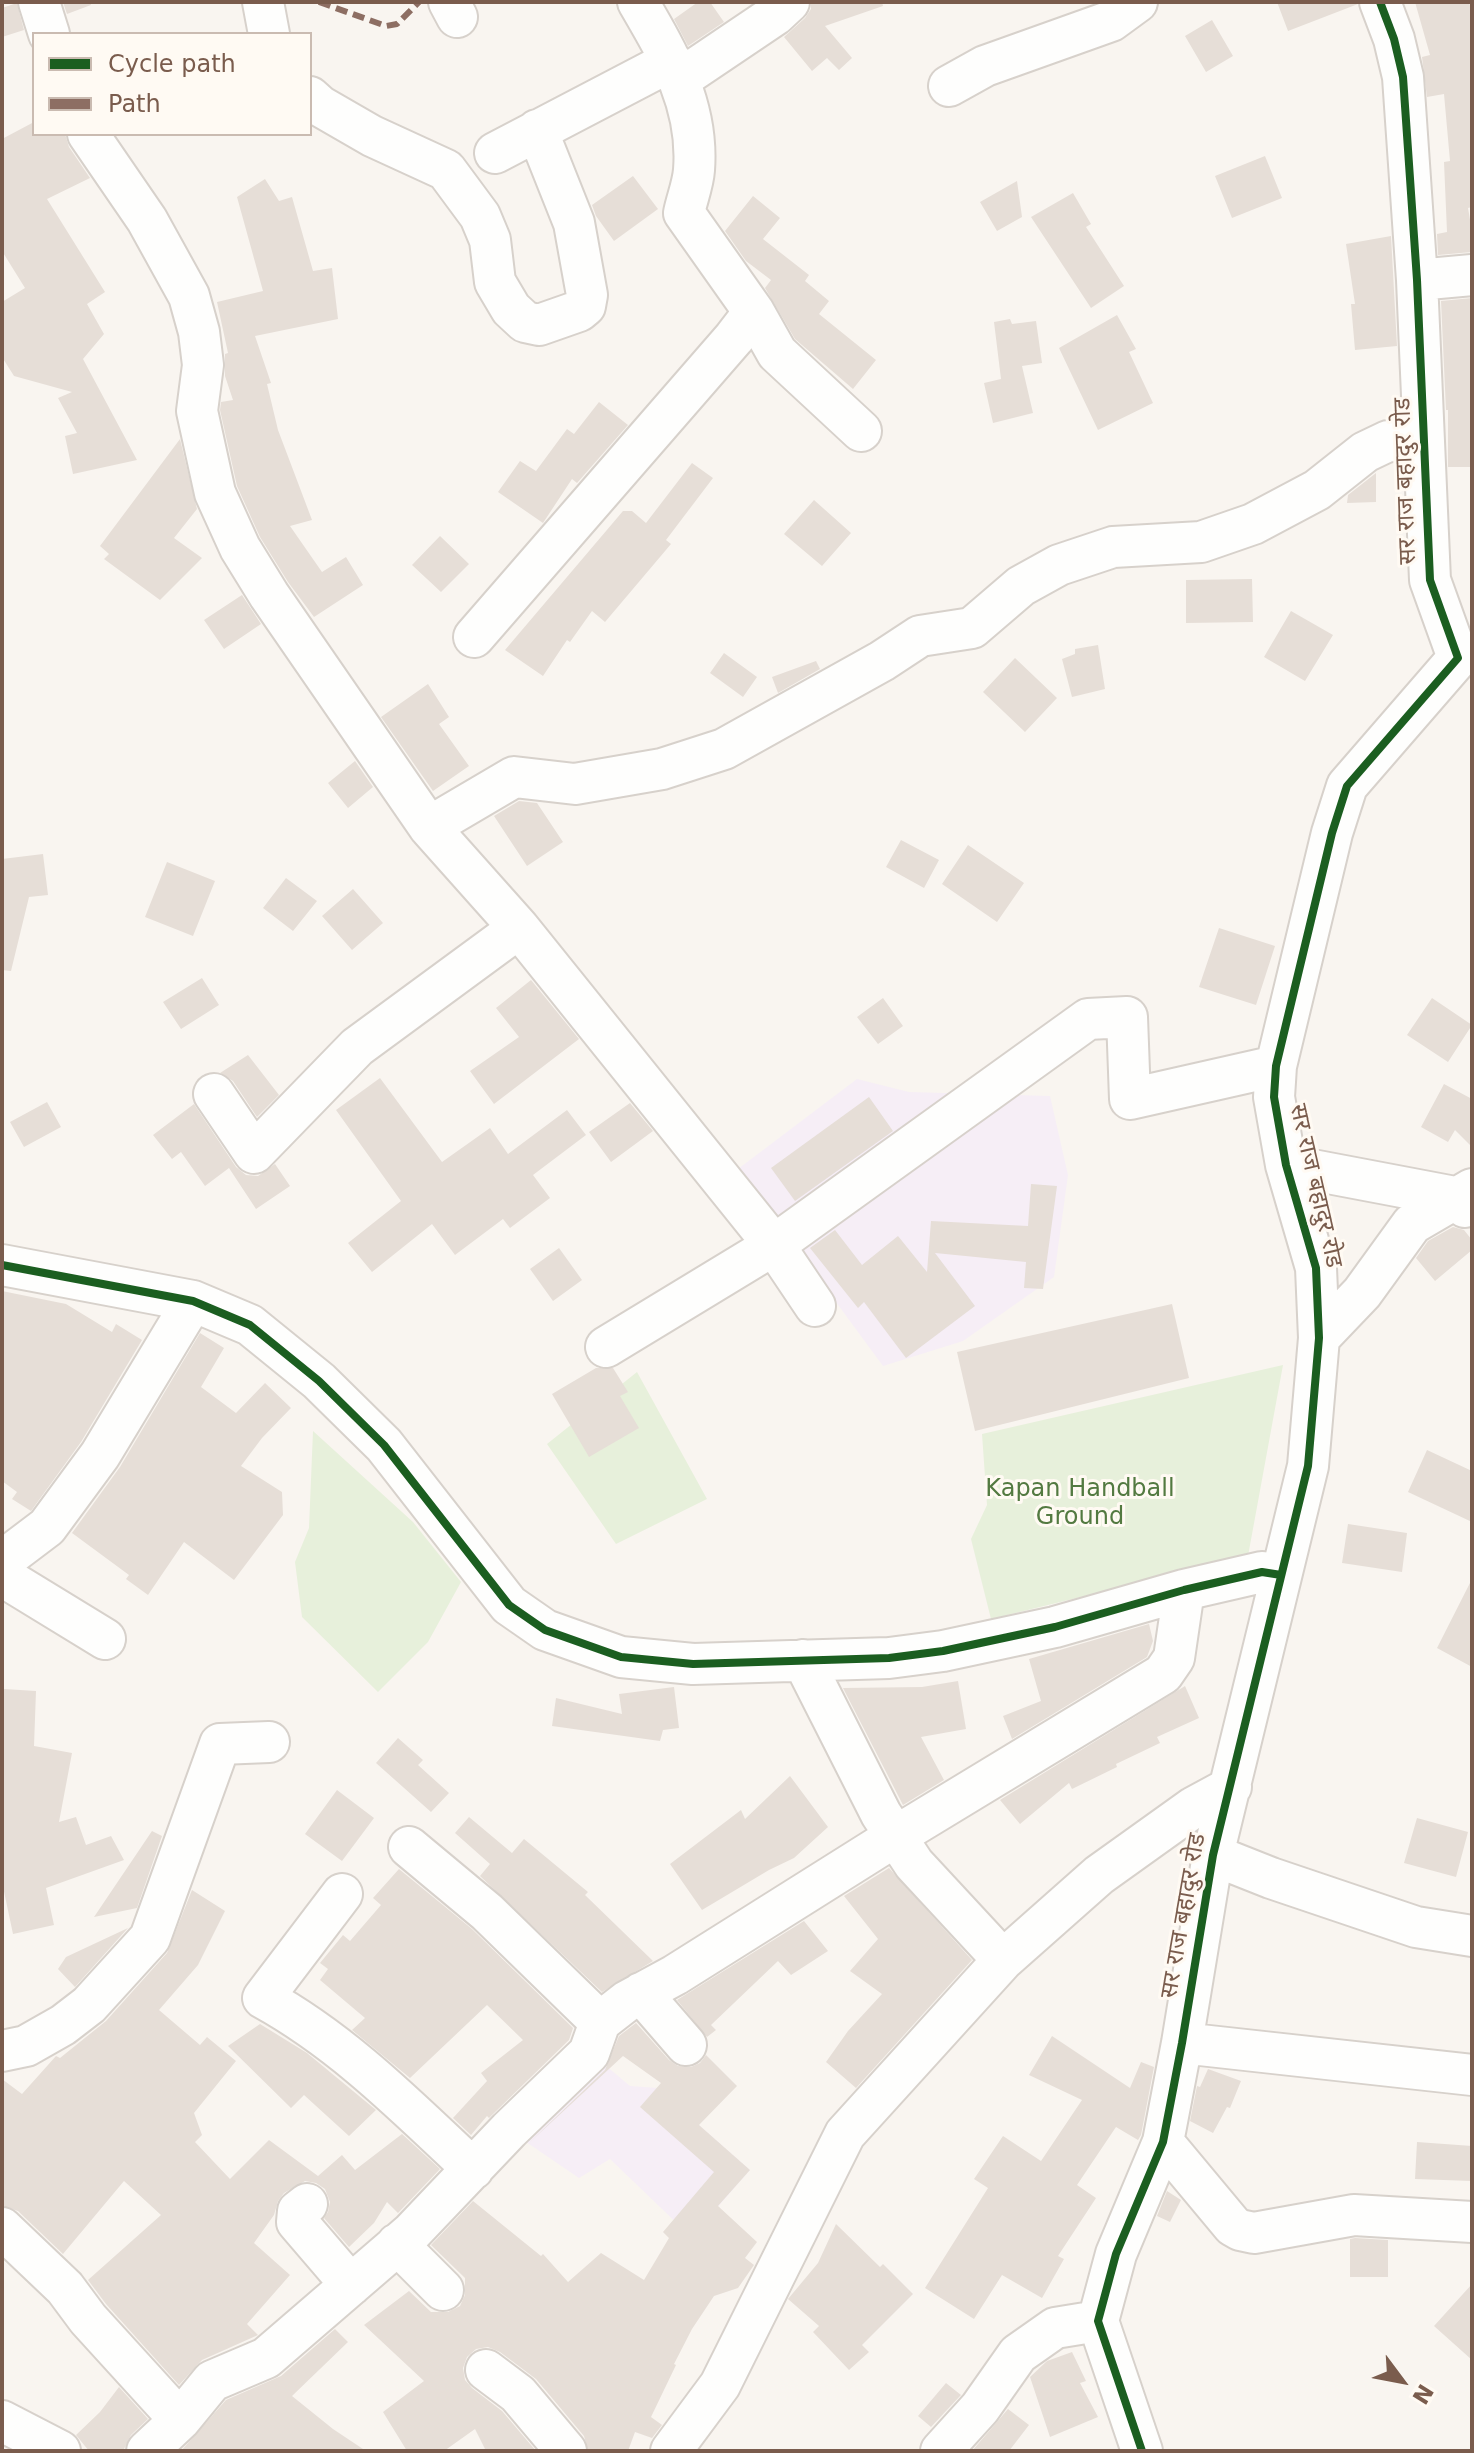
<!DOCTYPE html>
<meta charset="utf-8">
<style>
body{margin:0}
#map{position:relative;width:1474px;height:2453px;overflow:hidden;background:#f9f5f0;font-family:"DejaVu Sans",sans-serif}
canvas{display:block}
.frame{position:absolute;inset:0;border:4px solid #7a5c4d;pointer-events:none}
.legend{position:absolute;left:32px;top:32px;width:280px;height:104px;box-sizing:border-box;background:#fffaf3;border:2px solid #cabbb1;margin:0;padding:10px 14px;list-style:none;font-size:24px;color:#7a5c4d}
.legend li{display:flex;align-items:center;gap:16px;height:40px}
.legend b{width:40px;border:2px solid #cabbb1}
.north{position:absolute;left:1362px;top:2341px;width:80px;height:80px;-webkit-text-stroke:6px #fffaf3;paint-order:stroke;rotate:122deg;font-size:22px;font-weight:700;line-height:32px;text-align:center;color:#7a5c4d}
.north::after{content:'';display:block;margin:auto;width:28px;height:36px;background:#7a5c4d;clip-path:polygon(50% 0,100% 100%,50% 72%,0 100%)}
</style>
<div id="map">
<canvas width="1474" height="2453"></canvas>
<div class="frame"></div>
<ul class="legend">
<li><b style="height:10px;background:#1b5e20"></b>Cycle path</li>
<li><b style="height:10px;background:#8d6e63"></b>Path</li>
</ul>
<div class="north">N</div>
</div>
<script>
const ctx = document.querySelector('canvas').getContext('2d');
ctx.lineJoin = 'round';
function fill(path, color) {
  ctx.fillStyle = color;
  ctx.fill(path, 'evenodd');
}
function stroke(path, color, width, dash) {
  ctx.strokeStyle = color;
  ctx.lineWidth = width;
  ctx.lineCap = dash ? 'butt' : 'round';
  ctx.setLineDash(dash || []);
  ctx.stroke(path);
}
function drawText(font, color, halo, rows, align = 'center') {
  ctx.font = font + ' "DejaVu Sans","Noto Sans Devanagari",sans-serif';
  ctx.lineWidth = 6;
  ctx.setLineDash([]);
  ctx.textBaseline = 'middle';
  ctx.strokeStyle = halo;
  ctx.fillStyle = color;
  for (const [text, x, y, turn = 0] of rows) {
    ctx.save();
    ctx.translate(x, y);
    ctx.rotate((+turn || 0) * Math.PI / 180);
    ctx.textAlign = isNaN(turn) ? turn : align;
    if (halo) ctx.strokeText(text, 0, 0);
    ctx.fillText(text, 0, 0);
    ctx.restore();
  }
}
const education = new Path2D(`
 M857 1079 909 1092 1050 1096 1068 1175 1054 1277 963 1341 883 1366 738 1169Z
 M592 2054 630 2086 657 2088 750 2170 681 2249 685 2231 610 2159 579 2178 510 2131Z`);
const green = new Path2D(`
 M1283 1365 1248 1556 991 1619 971 1539 987 1505 982 1434Z
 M637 1372 707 1499 616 1544 547 1444Z
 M313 1431 413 1522 461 1582 428 1642 378 1692 302 1617 295 1562 309 1528Z`);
const building = new Path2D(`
 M63 2H90L91 5 67 14Z
 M698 2H710L724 22 688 46 674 19Z
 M811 2H882L883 6 825 26 852 58 839 70 827 58 812 71 784 37 805 18 811 9Z
 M1277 2H1358V4L1288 31Z
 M1415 2H1469L1472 13V207L1468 208 1472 231V252L1438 255 1437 234 1447 232 1444 162 1450 161 1444 94 1427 97 1422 57 1430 55Z
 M17 3 24 30 2 37V8Z
 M1212 20 1233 56 1206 72 1185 36Z
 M34 122V134H65L69 147 90 178 47 199 105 292 87 304 104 334 83 359 137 460 73 474 65 436 77 433 58 398 72 392 14 376 2 357V302L25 288 2 251V139Z
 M1265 156 1282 198 1232 218 1215 176Z
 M633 176 658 209 614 241 596 216 592 205Z
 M265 179 279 201 292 197 313 271 332 268 338 319 255 336 271 383 267 384 278 430 312 520 290 526 322 572 346 557 363 585 314 617 288 582 260 537 237 486 220 410 221 402 233 400 225 376V354L228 353 217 302 263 291 237 197Z
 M1017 181 1022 217 997 231 980 202Z
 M1073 193 1091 224 1086 227 1124 286 1091 308 1031 217Z
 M753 196 780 218 763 239 809 275 805 281 829 301 819 314 876 360 853 389 795 339 765 288 771 280 746 261 725 231Z
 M1391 236 1397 346 1355 350 1351 304H1355L1346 244Z
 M1472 298V467H1448V410H1446L1441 301Z
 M1117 315 1136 349 1129 352 1153 403 1098 430 1059 348Z
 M1010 319 1012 324 1036 321 1042 363 1022 366 1033 413 993 423 984 383 1001 379 994 322Z
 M599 402 628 425 577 483 572 479 543 523 498 492 520 461 536 471 567 429 574 434Z
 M180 439 197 509 174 538 202 558 160 600 104 559 109 554 100 546Z
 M692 463 713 478 666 540 671 544 605 622 592 611 570 642 567 640 543 676 505 650 623 511H632L646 523Z
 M1376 473V502L1347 503 1348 495Z
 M814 500 851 533 822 566 784 534Z
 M440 536 469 564 441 592 412 565Z
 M1252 579 1253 622 1186 623V580Z
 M242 595 261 624 224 649 204 620Z
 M1291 611 1333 635 1305 681 1264 657Z
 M1098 645 1105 689 1072 697 1062 659 1075 654V649Z
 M724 653 757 677 743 697 710 673Z
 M1015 658 1057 698 1025 732 983 692Z
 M816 661 820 669 778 693 772 677Z
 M428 684 449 717 439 724 469 766 433 791 381 717Z
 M355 761 373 787 348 808 328 783Z
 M519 801 537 803 563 842 527 866 494 816Z
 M901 840 939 860 924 888 886 867Z
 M968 845 1024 883 997 922 942 884Z
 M43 854 48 895 29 897 11 971 2 970V859Z
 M167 862 215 881 193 936 145 917Z
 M286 878 317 901 293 931 263 908Z
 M353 889 383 923 352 950 322 916Z
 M1219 928 1275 946 1256 1005 1199 987Z
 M202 978 219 1005 181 1029 163 1002Z
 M531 980 579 1039 494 1104 470 1071 519 1037 496 1008Z
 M883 998 903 1026 878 1044 857 1017Z
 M1432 998 1472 1025 1448 1062 1407 1035Z
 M248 1055 279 1095 257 1117 233 1081 220 1073Z
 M380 1078 442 1162 490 1128 508 1154 567 1110 586 1135 533 1175 550 1198 510 1228 503 1219 455 1255 432 1224 372 1272 348 1243 401 1201 336 1110Z
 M1444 1084 1472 1099V1147L1455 1130 1448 1142 1421 1127Z
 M869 1097 893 1131 795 1201 771 1168Z
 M47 1102 61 1127 24 1147 10 1122Z
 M630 1103 653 1131 611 1162 589 1132Z
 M194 1104 236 1167 246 1175 258 1176 275 1164 290 1186 256 1209 229 1168 205 1186 181 1152 172 1159 153 1135Z
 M1031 1184 1057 1186 1043 1289 1024 1288 1026 1262 935 1253 975 1306 906 1358 864 1302 858 1308 810 1248 835 1230 862 1265 898 1236 927 1272 931 1221 1028 1226Z
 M1453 1227 1464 1230 1472 1240V1250L1435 1281 1416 1258 1428 1241Z
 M559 1248 582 1280 553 1301 530 1269Z
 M2 1291 66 1304 112 1332 116 1324 142 1340 81 1442 31 1511 12 1499 17 1492 2 1481Z
 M1172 1304 1189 1378 975 1431 957 1352Z
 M200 1333 224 1348 201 1387 236 1413 265 1383 291 1408 262 1438 241 1466 282 1492 283 1515 234 1580 184 1542 148 1595 126 1579 129 1575 72 1533 120 1467Z
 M596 1368H613L628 1392 620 1396 639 1428 589 1457 552 1394Z
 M1427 1450 1472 1471V1522L1408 1492Z
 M1348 1524 1407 1533 1402 1572 1342 1563Z
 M1472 1579V1667L1437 1648Z
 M1149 1624 1153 1641 1147 1657 1012 1739 1003 1716 1041 1701 1029 1659Z
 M958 1681 966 1729 921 1737 944 1780 903 1805 843 1688 922 1687Z
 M1185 1686 1199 1718 1157 1737 1160 1743 1116 1764 1117 1767 1072 1789 1069 1783 1020 1824 1000 1800Z
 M674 1687 679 1728 663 1730 660 1741 552 1726 556 1698 622 1714 619 1694Z
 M4 1689 36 1691 34 1746 72 1753 59 1822 76 1817 86 1845 111 1836 124 1860 46 1888 54 1925 13 1934 2 1882Z
 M398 1738 423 1760 418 1765 449 1793 431 1812 376 1763Z
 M790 1776 828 1827 794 1858 769 1870 702 1910 670 1864 741 1810 745 1819Z
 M337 1790 374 1818 342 1861 305 1834Z
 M469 1817 512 1853 524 1839 588 1892 585 1895 653 1961 602 1992 480 1876 490 1864 455 1833Z
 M1417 1818 1468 1832 1456 1877 1404 1863Z
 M152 1831 162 1836 137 1908 94 1917Z
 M889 1868 972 1960 856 2088 826 2062 848 2031 882 1994 850 1971 878 1939 844 1896Z
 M399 1869 472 1929 573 2028 569 2040 489 2118 487 2116 471 2135 453 2118 487 2081 481 2073 523 2040 487 2005 410 2078 352 2030 365 2018 320 1980 328 1969 320 1963 343 1935 350 1941 381 1905 373 1898Z
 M192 1890 225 1911 198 1965 159 2010 200 2045 207 2037 236 2061 194 2113 202 2135 195 2142 230 2179 269 2140 318 2176 342 2155 355 2170 402 2134 440 2169 398 2213 387 2202 374 2223 349 2247 324 2218 328 2212 330 2202 325 2189 316 2183 305 2181 284 2193 278 2201 274 2215 254 2243 290 2275 247 2324 258 2335 202 2360 179 2385 106 2304 88 2280 161 2215 124 2181 63 2254 18 2211 2 2206V2079L22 2094 56 2056 60 2058 106 2021 167 1953Z
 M804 1921 828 1951 791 1975 778 1961 711 2025 716 2030 707 2037 677 2000Z
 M128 1928 75 1987 58 1969 66 1957Z
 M636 2023 669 2060 678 2066 691 2067 700 2063 706 2055 737 2086 699 2125 750 2170 718 2206 757 2242 745 2258 754 2265 738 2288 714 2296 692 2329 674 2364 676 2365 651 2417 662 2425 652 2438 635 2432 628 2451H588L584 2436 536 2379 500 2352 488 2347 476 2349 467 2357 463 2368 465 2380 472 2388 502 2411 536 2451H486L475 2429 444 2451H407L383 2412 424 2381 364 2325 409 2291 431 2312H448L460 2306 465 2295V2278L431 2245 473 2201 541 2256 543 2254 568 2282 601 2253 644 2280 669 2238 663 2232 714 2172 640 2107 661 2083 623 2056 529 2143 605 2070 619 2036Z
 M260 2024 307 2053 376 2110 349 2136 304 2095 291 2108 228 2046Z
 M1052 2036 1130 2088 1141 2062 1154 2067 1141 2135 1138 2140 1116 2127 1077 2185 1096 2198 1058 2256 1064 2259 1042 2298 1002 2275 974 2319 925 2288 988 2188 974 2179 1003 2136 1041 2161 1082 2100 1029 2075Z
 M1208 2069 1241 2081 1230 2108 1227 2107 1213 2133 1190 2121 1197 2086 1200 2087Z
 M1417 2142 1472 2146V2181L1415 2179Z
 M1167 2191 1181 2200 1170 2222 1157 2216Z
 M836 2224 880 2267 883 2264 913 2294 862 2345 869 2352 849 2370 813 2332 819 2326 788 2299 818 2263Z
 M1355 2238 1388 2240V2277H1350V2239Z
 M1472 2284V2360L1434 2326Z
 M335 2329 348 2342 292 2396 333 2429 366 2451H181L226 2400 281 2376Z
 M1072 2352 1086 2381 1080 2383 1098 2417 1050 2437 1030 2377 1047 2361Z
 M946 2383 961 2395 931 2427 918 2416Z
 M119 2387 148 2419 131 2435 123 2451H89L76 2435 100 2412Z
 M1008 2409 1029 2425 1009 2451H972Z`);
const minor = new Path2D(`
 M39 2 49 34
 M263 2 269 34
 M449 2 457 17
 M638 2C669 55 699 106 694 170 693 184 687 199 684 213L754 312 777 353 861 431
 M680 79 775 15 789 2
 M949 86 985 66 1111 21 1137 2
 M310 97 320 106 372 136 446 170 480 216 490 240 495 282 511 309 525 322 539 325 579 311 585 306 587 295 574 223 537 130
 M88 134 147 220 189 296 199 332 203 365 197 411 215 493 240 548 269 595 429 827 519 928 774 1245 815 1306
 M495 153 671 61
 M1417 280 1472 275
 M474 637 734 338 754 312
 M429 827 514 777 575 784 662 769 724 749 882 661 920 636 972 628 1021 586 1059 565 1113 547 1201 542 1253 524 1317 490 1365 452 1388 441 1424 442
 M214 1094 254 1153 357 1047 519 928
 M1286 1165 1460 1198 1465 1207
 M2 1265 193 1301 250 1325 319 1381 384 1445 509 1605 545 1630 621 1657 693 1664 889 1658 943 1651 1055 1627 1184 1590 1262 1572 1281 1575
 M1319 1338 1362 1293 1412 1224 1472 1189
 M606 1347 774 1245 1088 1019 1127 1017 1130 1099 1276 1066
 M2 1561 47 1527 100 1455 193 1301
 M2 1576 105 1639
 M803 1660 881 1814 914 1864 1003 1960
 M409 1847 487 1912 600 2022
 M1213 1855 1271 1878 1416 1927 1472 1936
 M342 1894 263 1998C343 2042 407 2107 473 2169
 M641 1993 686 2045
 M1182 2043 1472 2075
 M2 2051 26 2046 63 2025 89 2005 150 1938 220 1744 269 1742
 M1163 2142 1233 2226 1240 2230 1254 2233 1354 2215 1472 2222
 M307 2204 298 2211 297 2222 351 2285
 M2 2228 65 2288 88 2319 180 2420
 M397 2244 443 2290
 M486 2370 518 2394 566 2451
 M2 2421 60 2451
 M147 2451 180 2420 212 2381 266 2358 411 2233 509 2130 589 2053 600 2022 627 2001 675 1975 896 1836 1163 1674 1174 1658 1184 1590
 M671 2451 720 2385 845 2134 1003 1960 1099 1875 1194 1807 1231 1787
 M941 2451 980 2408 1018 2354 1055 2328 1098 2321
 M1142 2451 1098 2321 1116 2254 1163 2142 1182 2043 1213 1855 1308 1466 1319 1338 1316 1268 1286 1165 1274 1097 1276 1066 1332 833 1347 786 1458 658 1430 580 1417 280 1403 77 1394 39 1380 2`);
const quiet = new Path2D(`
 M319 2 386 26 397 24 419 2`);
const cycleway = new Path2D(`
 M2 1265 193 1301 250 1325 319 1381 384 1445 509 1605 545 1630 621 1657 693 1664 889 1658 943 1651 1055 1627 1184 1590 1262 1572 1281 1575
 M1142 2451 1098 2321 1116 2254 1163 2142 1182 2043 1213 1855 1308 1466 1319 1338 1316 1268 1286 1165 1274 1097 1276 1066 1332 833 1347 786 1458 658 1430 580 1417 280 1403 77 1394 39 1380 2`);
const streetNames = [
 ["सर राज बहादुर रोड",1406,481,-92],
 ["सर राज बहादुर रोड",1315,1186,77],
 ["सर राज बहादुर रोड",1184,1916,-80]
];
const parkNames = [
 ["Kapan Handball",1080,1490],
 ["Ground",1080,1518]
];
fill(education, '#f6eef6');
fill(green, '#e7f0db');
fill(building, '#e6ded7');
stroke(minor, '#d7d1cb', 44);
stroke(minor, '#fefefd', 40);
stroke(quiet, '#8d6e63', 6, [12, 6]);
stroke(cycleway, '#1b5e20', 8);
drawText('24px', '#7a5c4d', '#fffaf3', streetNames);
drawText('24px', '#537a41', '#fffaf3', parkNames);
</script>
